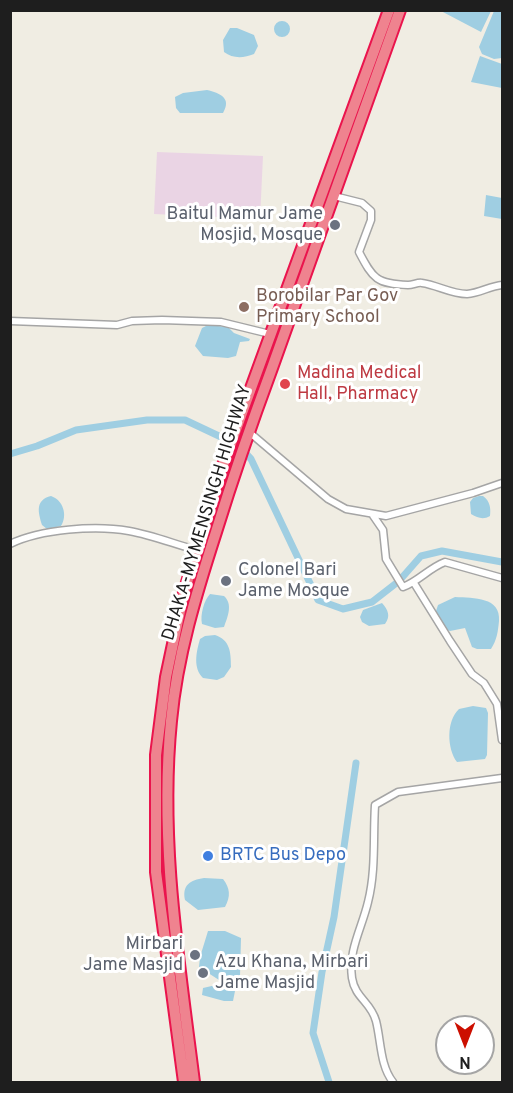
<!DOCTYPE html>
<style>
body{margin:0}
#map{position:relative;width:513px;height:1093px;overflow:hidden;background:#f0ede3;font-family:Overpass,sans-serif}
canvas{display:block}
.frame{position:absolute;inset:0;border:12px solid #1e1e1e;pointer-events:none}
.north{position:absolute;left:435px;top:1015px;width:60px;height:60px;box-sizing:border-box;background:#fff;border:2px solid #a5a5a5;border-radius:50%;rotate:180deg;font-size:16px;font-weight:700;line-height:24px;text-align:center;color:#1e1e1e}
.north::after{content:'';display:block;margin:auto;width:21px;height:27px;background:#cc0f00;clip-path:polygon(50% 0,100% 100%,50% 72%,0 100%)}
</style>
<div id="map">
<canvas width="513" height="1093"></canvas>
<div class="frame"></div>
<div class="north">N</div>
</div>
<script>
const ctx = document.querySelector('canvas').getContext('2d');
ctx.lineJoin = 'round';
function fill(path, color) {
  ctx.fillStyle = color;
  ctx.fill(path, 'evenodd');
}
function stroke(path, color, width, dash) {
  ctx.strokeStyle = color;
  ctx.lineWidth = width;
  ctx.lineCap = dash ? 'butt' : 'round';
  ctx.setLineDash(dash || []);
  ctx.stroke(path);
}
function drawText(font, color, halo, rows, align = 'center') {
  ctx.font = font + ' Overpass,sans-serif';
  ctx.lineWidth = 6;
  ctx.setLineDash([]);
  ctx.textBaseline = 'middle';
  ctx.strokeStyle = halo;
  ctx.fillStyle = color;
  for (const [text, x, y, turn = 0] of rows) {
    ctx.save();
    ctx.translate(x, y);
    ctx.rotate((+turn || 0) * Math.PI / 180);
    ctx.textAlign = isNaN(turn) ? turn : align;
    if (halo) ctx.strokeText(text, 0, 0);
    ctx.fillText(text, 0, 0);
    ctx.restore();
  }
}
const industrial = new Path2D(`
 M157 152 263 156 260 219 154 214Z`);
const water = new Path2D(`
 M441 11V10L491 11 481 32Z
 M494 11H502V58L494 59 482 54 479 47Z
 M274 29a8 8 0 1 1 16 0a8 8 0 1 1-16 0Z
 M230 28H237L254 35 258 46 254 54C244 58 233 59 224 52L223 40Z
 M480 56 502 64V88L471 82Z
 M207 90C220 93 232 98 223 113H180L176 108 175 97 183 93Z
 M486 195 502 198V219L484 216Z
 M208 325 228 327 234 333 250 339 249 341 240 342 236 356 228 358 203 356 195 346 202 328Z
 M51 496C63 500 68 515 61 526L47 529 42 525C38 512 35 500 51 496Z
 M479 496H483C490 501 491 508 490 516 483 520 478 518 471 514L470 502 473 498Z
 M210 594 224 596C233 604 228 616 224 627L215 628 202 624C200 615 204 600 210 594Z
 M455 597C474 598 501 597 499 621 498 631 497 640 491 649H477L472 647 465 628 450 631 445 629 436 611 438 605Z
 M382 603C388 610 391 616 385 624L369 626 362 622 360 617 363 610Z
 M215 635C230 640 231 652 231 667L224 677 217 680 203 678C193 668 196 653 200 639L205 636Z
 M473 706 486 708 488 713 487 755 485 759 457 762C447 749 446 721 459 709Z
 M204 878 223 879C230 888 231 896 225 907L198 910 185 900C182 885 190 880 204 878Z
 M208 931H225L241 938 240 976 233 982 219 980 199 967 200 957Z
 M216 985 235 991 233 1001H224L202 995 203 988Z`);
const canal = new Path2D(`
 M10 454 37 446 76 430 147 420H185L238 445 251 459 318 600 343 609 372 602 399 581 421 556 442 551 502 562
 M329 1082 313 1033 322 972 334 917 356 763`);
const street = new Path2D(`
 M334 196 362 203 371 211V220L359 252C373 279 377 284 408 285 413 285 418 282 422 283 437 285 451 294 467 294 480 293 490 286 502 285
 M10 321 117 325 132 321 162 320 221 322 270 334
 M249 432 328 499 346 509 386 516 473 493 502 483
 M372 514 383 530 386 559 403 587C419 581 429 568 445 562L502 578
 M10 544C41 529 96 525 129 531 152 535 174 544 196 550
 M414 583 450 641 472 674 484 683 497 704 502 740
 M393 1082C380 1066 381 1040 376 1021 371 1002 355 998 352 978 348 950 362 928 368 902 376 871 373 837 375 805L398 792 502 778`);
const highway = new Path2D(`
 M184 1082 156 872V755L166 677 184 592 223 465 389 10
 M194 1082C179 962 159 843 171 721 177 656 196 594 216 532 233 477 252 422 272 368 315 249 358 130 400 10`);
const markers = [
 [335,225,6,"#6b7280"],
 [244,307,6,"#8d6e63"],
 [285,384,6,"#e0444e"],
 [226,581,6,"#6b7280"],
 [208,856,6,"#3f7fe0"],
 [195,955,6,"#6b7280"],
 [203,973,6,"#6b7280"]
];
const worshipNames = [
 ["Baitul Mamur Jame",323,215],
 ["Mosjid, Mosque",323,236],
 ["Colonel Bari",238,571,"left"],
 ["Jame Mosque",238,592,"left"],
 ["Mirbari",183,945],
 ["Jame Masjid",183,966],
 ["Azu Khana, Mirbari",215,963,"left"],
 ["Jame Masjid",215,984,"left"]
];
const educationNames = [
 ["Borobilar Par Gov",256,297],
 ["Primary School",256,318]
];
const healthNames = [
 ["Madina Medical",297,374],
 ["Hall, Pharmacy",297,395]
];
const streetNames = [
 ["DHAKA-MYMENSINGH HIGHWAY",208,513,-73]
];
const shopNames = [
 ["BRTC Bus Depo",220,856]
];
fill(industrial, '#ead4e4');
fill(water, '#9fcee2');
stroke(canal, '#9fcee2', 7);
stroke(street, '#a5a5a5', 9);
stroke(highway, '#ea144d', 14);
stroke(street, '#fff', 6);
stroke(highway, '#ef838f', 10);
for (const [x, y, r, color] of markers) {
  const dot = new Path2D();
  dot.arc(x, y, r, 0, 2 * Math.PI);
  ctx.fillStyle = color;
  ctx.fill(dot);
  stroke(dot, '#fff', 2);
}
drawText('18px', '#5b616d', '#fff', worshipNames, 'right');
drawText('18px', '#785e54', '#fff', educationNames, 'left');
drawText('18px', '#be3a42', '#fff', healthNames, 'left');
drawText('18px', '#1e1e1e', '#fff', streetNames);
drawText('18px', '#366cbe', '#fff', shopNames, 'left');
</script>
